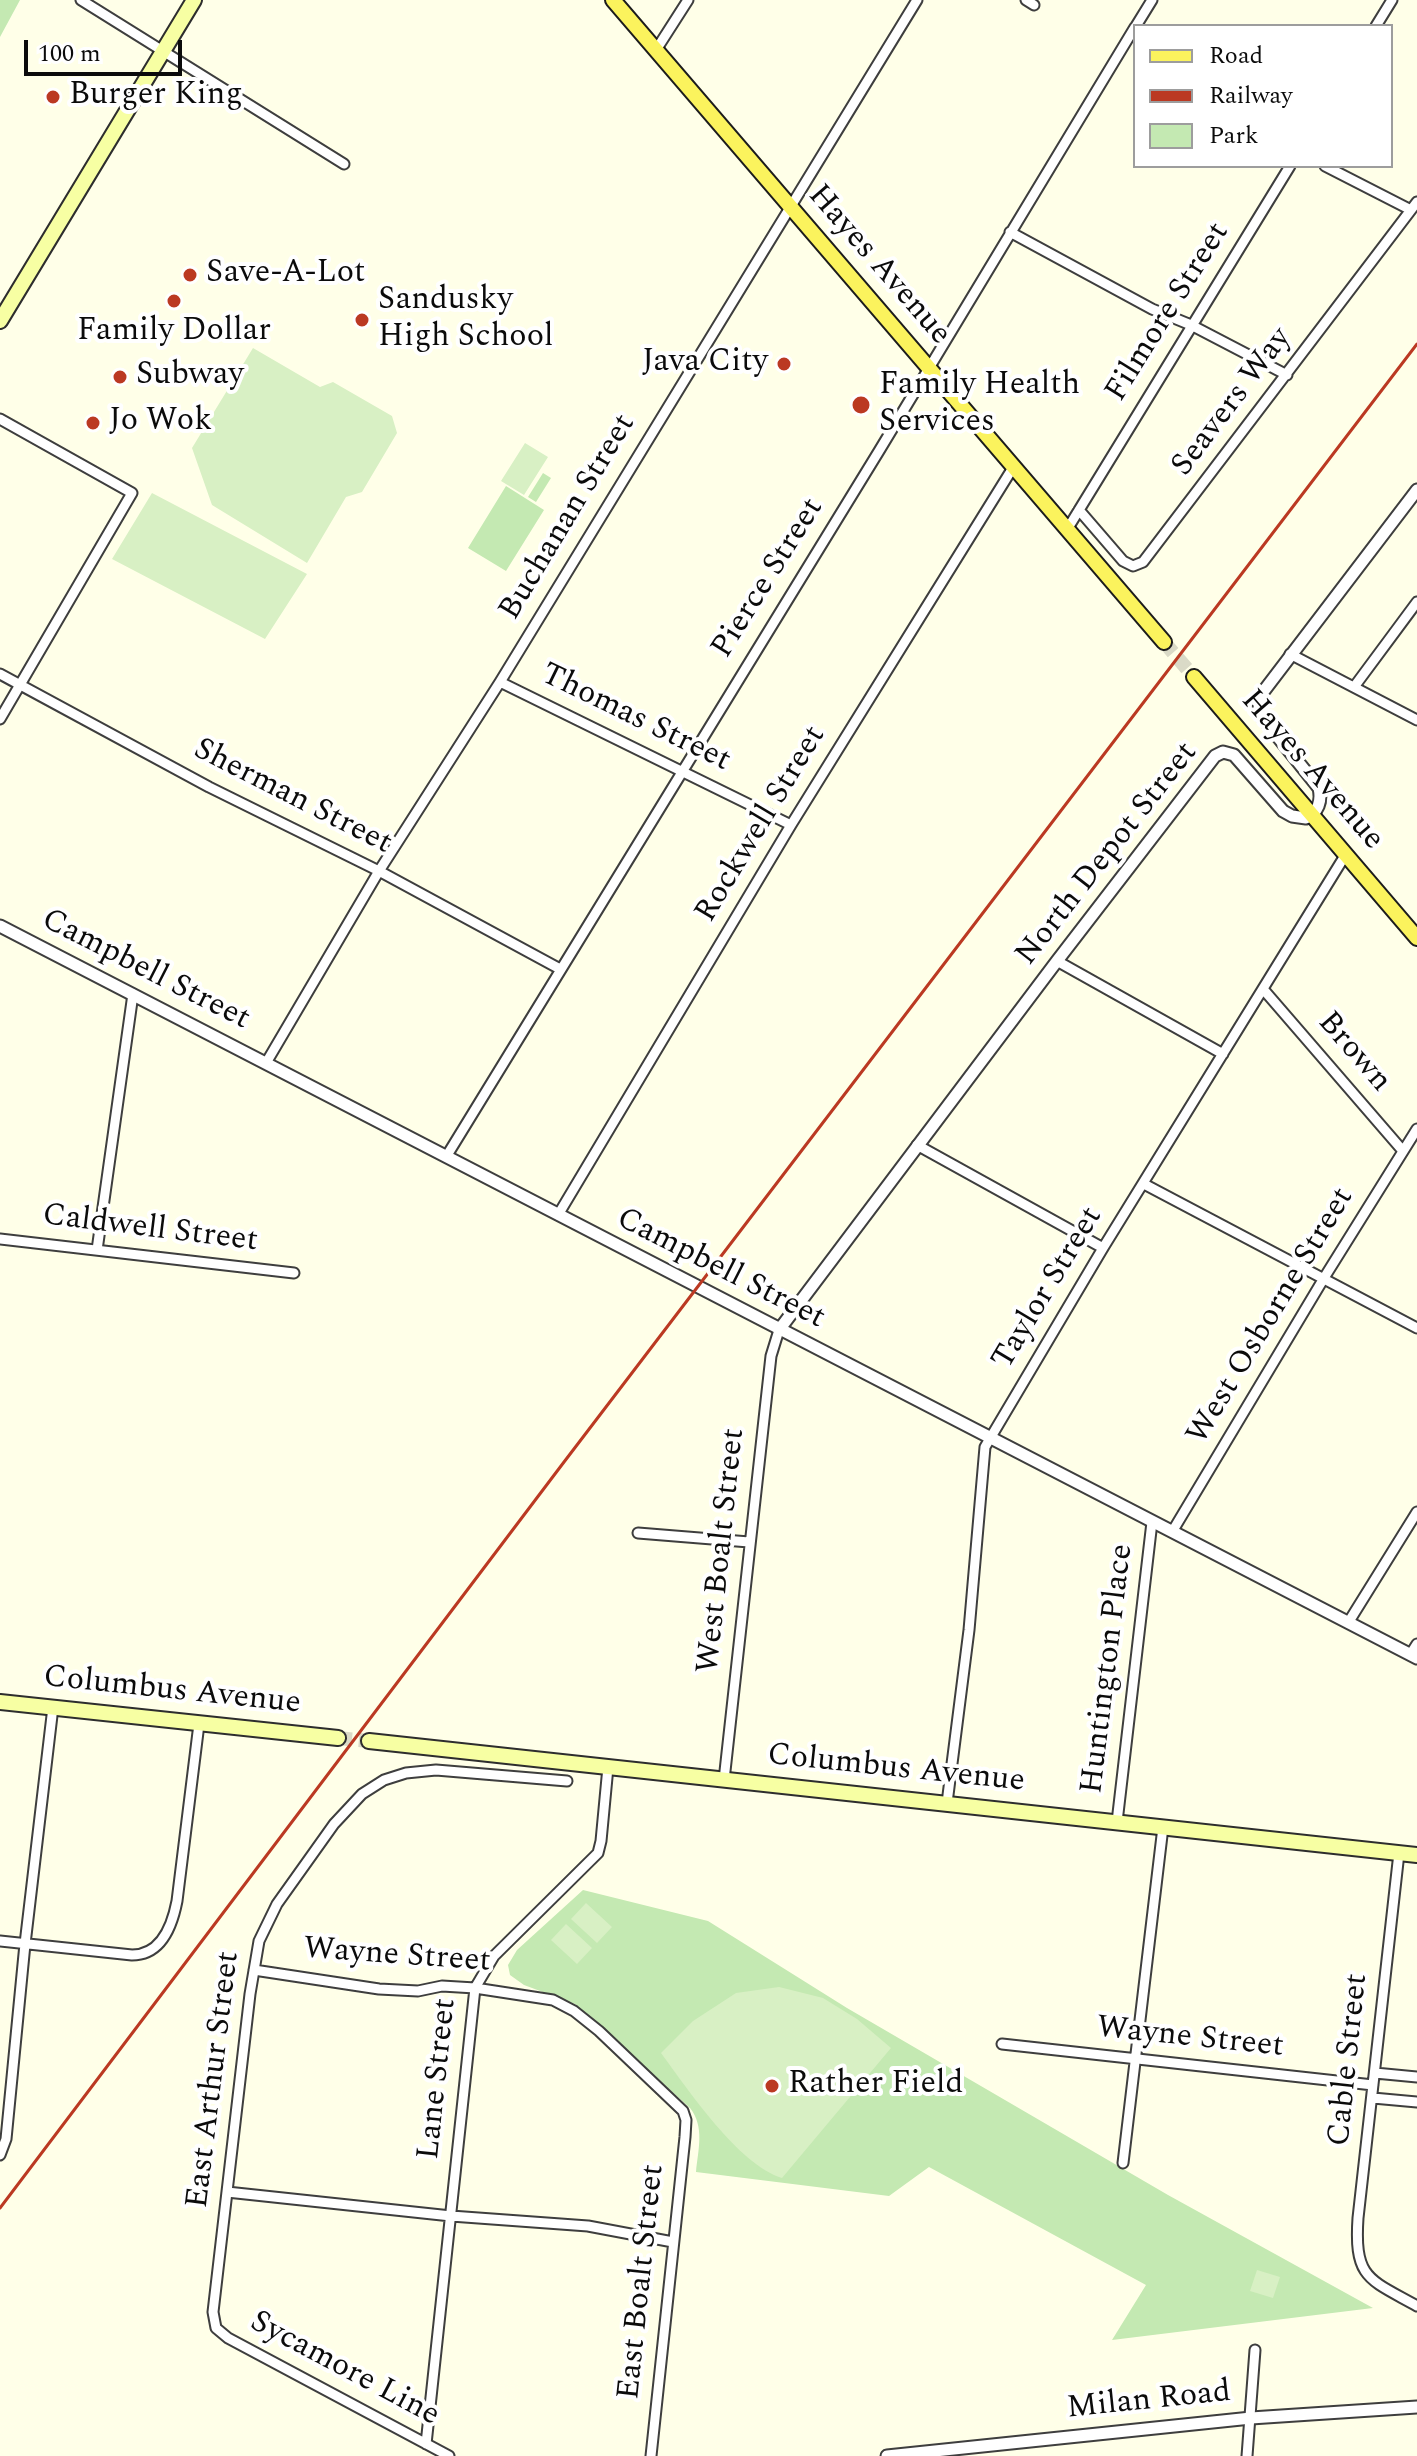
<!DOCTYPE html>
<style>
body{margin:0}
#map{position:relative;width:1417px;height:2456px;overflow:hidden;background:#ffffe8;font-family:Spectral,serif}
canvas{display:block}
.legend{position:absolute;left:1133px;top:24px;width:260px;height:144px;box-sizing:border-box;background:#fff;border:2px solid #9d9d9d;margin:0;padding:10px 14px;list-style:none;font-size:24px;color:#0b0b0b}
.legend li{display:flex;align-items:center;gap:16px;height:40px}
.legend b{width:40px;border:2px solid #9d9d9d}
.scale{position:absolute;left:24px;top:40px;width:158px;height:36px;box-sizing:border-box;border:4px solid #0b0b0b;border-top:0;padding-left:10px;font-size:24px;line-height:28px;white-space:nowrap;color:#0b0b0b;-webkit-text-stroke:6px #fff;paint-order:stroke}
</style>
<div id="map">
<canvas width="1417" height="2456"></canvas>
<ul class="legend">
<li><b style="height:10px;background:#fbf35d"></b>Road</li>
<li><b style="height:10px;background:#bb3922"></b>Railway</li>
<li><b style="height:22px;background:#c4e9b2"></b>Park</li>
</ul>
<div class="scale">100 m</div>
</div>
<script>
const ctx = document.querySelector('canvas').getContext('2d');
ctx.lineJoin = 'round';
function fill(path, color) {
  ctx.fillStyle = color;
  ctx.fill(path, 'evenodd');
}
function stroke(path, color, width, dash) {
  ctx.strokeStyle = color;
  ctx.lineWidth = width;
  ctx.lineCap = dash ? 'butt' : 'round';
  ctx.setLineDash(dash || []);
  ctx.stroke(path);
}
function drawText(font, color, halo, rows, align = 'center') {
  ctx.font = font + ' Spectral,serif';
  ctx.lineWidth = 8;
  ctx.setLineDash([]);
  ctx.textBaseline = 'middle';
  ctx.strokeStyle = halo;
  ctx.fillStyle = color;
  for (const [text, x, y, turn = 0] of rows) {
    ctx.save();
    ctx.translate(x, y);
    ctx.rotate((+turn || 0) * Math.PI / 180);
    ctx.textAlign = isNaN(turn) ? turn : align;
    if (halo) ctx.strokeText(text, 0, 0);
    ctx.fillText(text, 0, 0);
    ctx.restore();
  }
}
const green = new Path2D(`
 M0 0H20L0 37Z
 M543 473 551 478 536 502 528 497Z
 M506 486 544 510 506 571 468 548Z
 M583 1890 708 1921 847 2008 1168 2195 1373 2308 1112 2340 1146 2285 929 2167 889 2196 696 2172C698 2150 705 2127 690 2108L575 2004 524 1985 510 1975 508 1965 517 1950Z`);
const pitch = new Path2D(`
 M253 348 320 387 333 382 392 416 397 433 362 492 346 497 307 563 212 505 192 448Z
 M525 443 548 457 524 495 501 481Z
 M152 493 307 574 265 639 112 559Z
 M586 1903 612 1927 597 1943 571 1919Z
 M566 1924 592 1948 577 1964 551 1940Z
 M779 1987 823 1998 857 2019 891 2048 782 2178C738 2164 689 2091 661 2053L693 2021 736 1993Z
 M1257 2270 1280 2277 1273 2298 1250 2291Z`);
const secondaryTunnel = new Path2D(`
 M338 1738 369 1741`);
const primaryTunnel = new Path2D(`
 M1164 642 1194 677`);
const minor = new Path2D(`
 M81 0 344 164
 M1026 0 1034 5
 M1136 26 1152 0
 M1376 26 1392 0
 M656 50 688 0
 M1325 166 1411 210
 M1010 232 1152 309 1191 325 1287 375
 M0 419 132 493 0 719
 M1079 510 1123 561 1133 566 1143 562 1417 202
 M1068 528 1290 166
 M1290 654 1417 720
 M0 674 209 787 379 871 560 969
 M500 682 791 825
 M1354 687 1417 602
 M1057 961 1223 1054
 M1263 989 1403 1151
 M266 1063 379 871 500 682 917 0
 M917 1145 1103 1248
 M446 1157 879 451 1135 27
 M1144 1184 1417 1328
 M558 1215 791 825 1014 466
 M0 1239 294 1273
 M97 1250 133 994
 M1172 1532 1324 1278 1417 1129
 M638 1533 749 1542
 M1348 1623 1417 1512
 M1410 1655 1417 1644
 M724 1780 771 1356 779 1330
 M947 1803 969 1630 985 1447 1103 1248 1346 854
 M1117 1822 1152 1522
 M1399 1853 1358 2218C1354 2279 1369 2279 1417 2306
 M0 1941 132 1955C161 1955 172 1927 177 1901L199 1724
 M254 1970 379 1989 418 1991 442 1986 475 1988 553 2000 574 2011 599 2031 683 2111 686 2120 685 2137 651 2456
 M1002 2044 1373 2085
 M1375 2073 1417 2077
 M1373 2098 1417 2102
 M0 2155 6 2139 25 1944 53 1707
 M1123 2163 1163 1827
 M227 2192 451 2216 588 2226 673 2242
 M426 2444 475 1988 494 1956 598 1853 601 1841 608 1767
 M449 2456 228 2338 216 2328 213 2312 250 1994 259 1941 277 1904 334 1824 362 1794 384 1780 406 1773 436 1770 567 1781
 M1247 2456 1255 2350`);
const tertiary = new Path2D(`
 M0 926 1417 1658
 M779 1330 1057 961 1215 756 1223 752 1234 755 1283 811 1292 816 1306 818C1318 813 1322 801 1319 788L1262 717 1259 709 1260 696 1417 490
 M887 2456 1251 2418 1417 2407`);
const secondary = new Path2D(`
 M0 321 194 0
 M0 1702 338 1738
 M369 1741 1417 1855`);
const primary = new Path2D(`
 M613 0 1164 642
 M1194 677 1417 938`);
const rail = new Path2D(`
 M0 2208 564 1462 1417 344`);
const markers = [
 [53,97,8,"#bb3922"],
 [190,275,8,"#bb3922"],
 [174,301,8,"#bb3922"],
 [362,320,8,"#bb3922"],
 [784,364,8,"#bb3922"],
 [120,377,8,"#bb3922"],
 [861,405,10,"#bb3922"],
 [93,423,8,"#bb3922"],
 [772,2086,8,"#bb3922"]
];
const poiNames = [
 ["Burger King",69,97],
 ["Save-A-Lot",206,275],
 ["Sandusky",378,302],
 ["High School",378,339],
 ["Family Dollar",174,333,"center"],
 ["Java City",768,364,"right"],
 ["Subway",136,377],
 ["Family Health",879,387],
 ["Services",879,424],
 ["Jo Wok",109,423],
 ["Rather Field",788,2086]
];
const streetNames = [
 ["Hayes Avenue",878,266,49],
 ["Filmore Street",1169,313,-58],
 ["Seavers Way",1233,403,-53],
 ["Buchanan Street",569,518,-59],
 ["Pierce Street",769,579,-58],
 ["Thomas Street",635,719,26],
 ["Hayes Avenue",1311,771,49],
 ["Sherman Street",292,798,27],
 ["Rockwell Street",762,825,-59],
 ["North Depot Street",1108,855,-52],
 ["Campbell Street",145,971,27],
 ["Brown",1353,1053,49],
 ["Caldwell Street",150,1230,7],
 ["Campbell Street",720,1270,27],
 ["Taylor Street",1049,1289,-59],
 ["West Osborne Street",1272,1317,-59],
 ["West Boalt Street",723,1551,-84],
 ["Huntington Place",1109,1669,-83],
 ["Columbus Avenue",172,1692,6],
 ["Columbus Avenue",896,1770,6],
 ["Wayne Street",397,1957,4],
 ["Wayne Street",1190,2039,6],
 ["Cable Street",1350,2060,-84],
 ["Lane Street",439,2079,-84],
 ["East Arthur Street",215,2080,-83],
 ["East Boalt Street",643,2282,-84],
 ["Sycamore Line",344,2370,28],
 ["Milan Road",1149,2402,-6]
];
fill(green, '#c4e9b2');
fill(pitch, '#d8f0c4');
stroke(secondaryTunnel, '#dadac7', 14, [14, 7]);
stroke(primaryTunnel, '#dadac7', 14, [14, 7]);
stroke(minor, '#3e3e3e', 13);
stroke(tertiary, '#3e3e3e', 15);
stroke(secondary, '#2d2d2d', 18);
stroke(primary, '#1c1c1c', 18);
stroke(minor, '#fff', 9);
stroke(tertiary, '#fff', 11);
stroke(secondary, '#f7ffa3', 14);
stroke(primary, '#fbf35d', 14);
stroke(rail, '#bb3922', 3);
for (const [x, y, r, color] of markers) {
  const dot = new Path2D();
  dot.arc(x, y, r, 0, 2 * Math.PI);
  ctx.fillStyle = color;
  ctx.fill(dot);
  stroke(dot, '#fff', 3);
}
drawText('32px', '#0b0b0b', '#fff', poiNames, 'left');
drawText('32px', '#0b0b0b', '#fff', streetNames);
</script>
